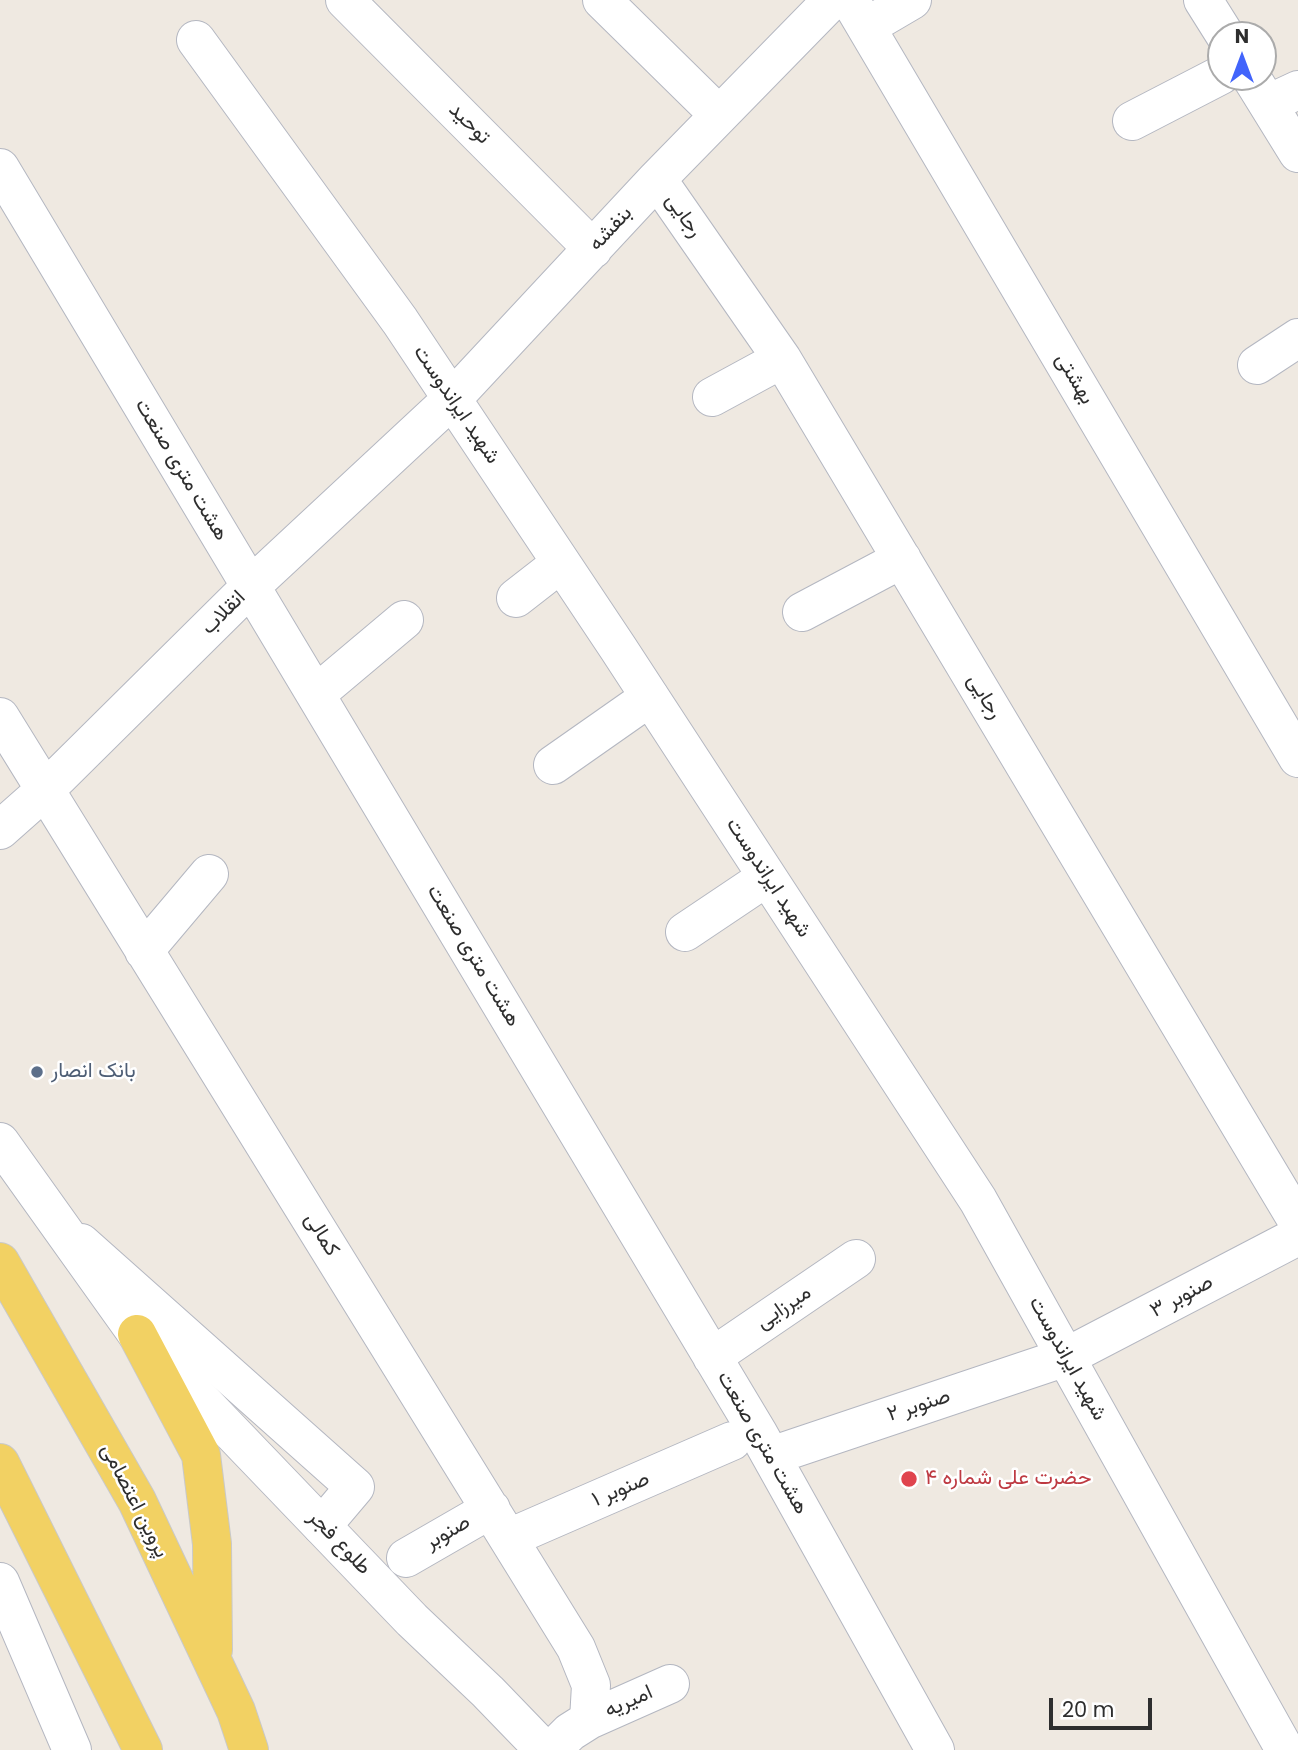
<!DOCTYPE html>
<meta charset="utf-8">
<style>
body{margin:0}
#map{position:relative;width:1298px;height:1750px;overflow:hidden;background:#efe9e1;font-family:Poppins,sans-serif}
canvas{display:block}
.north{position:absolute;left:1207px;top:21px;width:70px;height:70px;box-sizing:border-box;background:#fff;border:2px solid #ababab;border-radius:50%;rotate:0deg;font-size:19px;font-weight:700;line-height:28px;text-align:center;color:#2e2e2e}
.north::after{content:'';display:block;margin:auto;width:24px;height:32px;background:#4264fb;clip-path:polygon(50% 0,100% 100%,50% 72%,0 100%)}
.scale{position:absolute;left:1049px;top:1698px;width:103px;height:32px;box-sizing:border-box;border:4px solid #2e2e2e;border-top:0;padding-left:9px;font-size:21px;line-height:24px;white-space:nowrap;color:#2e2e2e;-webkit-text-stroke:5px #fff;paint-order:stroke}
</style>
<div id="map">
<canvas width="1298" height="1750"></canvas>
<div class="north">N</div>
<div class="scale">20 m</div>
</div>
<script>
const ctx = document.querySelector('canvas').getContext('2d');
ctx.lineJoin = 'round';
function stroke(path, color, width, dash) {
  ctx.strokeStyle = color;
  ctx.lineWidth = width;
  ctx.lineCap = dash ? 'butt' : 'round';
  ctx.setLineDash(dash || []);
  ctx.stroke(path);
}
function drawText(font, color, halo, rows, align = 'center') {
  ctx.font = font + ' Poppins,Vazirmatn,sans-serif';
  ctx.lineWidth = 5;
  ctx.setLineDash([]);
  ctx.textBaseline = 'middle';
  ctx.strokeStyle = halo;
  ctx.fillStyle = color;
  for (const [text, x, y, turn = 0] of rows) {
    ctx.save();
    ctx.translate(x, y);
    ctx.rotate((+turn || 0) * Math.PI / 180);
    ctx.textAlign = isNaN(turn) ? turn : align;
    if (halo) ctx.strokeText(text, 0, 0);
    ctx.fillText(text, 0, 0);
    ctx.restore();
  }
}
const minor = new Path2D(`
 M345 0 593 249
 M602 0 719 115
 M850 0 1298 758
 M1203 0 1225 35
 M866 27 912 0
 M196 40 400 321 618 648 978 1200 1285 1750
 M1251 77 1298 153
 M1268 104 1298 90
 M1132 121 1221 75
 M0 168 758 1433 935 1750
 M657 179 782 359 1298 1222
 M1257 365 1298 338
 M712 397 782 359
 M516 598 561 563
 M802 612 902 559
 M316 694 404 620
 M0 717 576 1648 591 1685 589 1720 570 1732 552 1750
 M553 765 650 697
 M0 830 44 791 251 586 452 399 657 179 832 0
 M685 932 767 877
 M144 951 209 874
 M81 1243 355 1487 322 1526
 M712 1357 856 1259
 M771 1456 1066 1357 1298 1236
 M509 1538 732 1441
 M406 1558 491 1509
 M589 1720 670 1684`);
const tertiary = new Path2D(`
 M149 1346 412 1620 488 1692 544 1750`);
const secondary = new Path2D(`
 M0 1142 137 1334
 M0 1582 72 1750`);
const primary = new Path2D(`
 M0 1262 137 1501 236 1711 249 1750
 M137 1334 201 1455 212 1544 213 1650
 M0 1463 143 1750`);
const markers = [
 [37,1072,7,"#5c6f8a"],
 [909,1479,9,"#e0444e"]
];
const streetNames = [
 ["توحید",469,124,45],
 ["رجایی",683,216,55],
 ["بنفشه",611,229,-47],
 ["بهشتی",1074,379,59],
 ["شهید ایراندوست",456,405,56],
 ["هشت متری صنعت",181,470,59],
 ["انقلاب",224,613,-45],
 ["رجایی",984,697,59],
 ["شهید ایراندوست",768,878,57],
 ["هشت متری صنعت",473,956,59],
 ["کمالی",321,1235,58],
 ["صنوبر ۳",1182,1297,-28],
 ["میرزایی",784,1308,-34],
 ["شهید ایراندوست",1067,1359,61],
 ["صنوبر ۲",919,1406,-18],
 ["هشت متری صنعت",762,1443,60],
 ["صنوبر ۱",621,1490,-23],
 ["پروین اعتصامی",134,1501,63],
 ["صنوبر",448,1533,-30],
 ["طلوع فجر",339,1543,46],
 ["امیریه",629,1702,-24]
];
const serviceNames = [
 ["بانک انصار",51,1072]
];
const healthNames = [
 ["حضرت علی شماره ۴",925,1479]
];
stroke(minor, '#b4b7c1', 40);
stroke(tertiary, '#b4b7c1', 40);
stroke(secondary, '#b4b7c1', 40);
stroke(primary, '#c9c9c9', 40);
stroke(minor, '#fff', 38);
stroke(tertiary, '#fff', 38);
stroke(secondary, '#fff', 38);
stroke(primary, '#f2d163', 38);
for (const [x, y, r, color] of markers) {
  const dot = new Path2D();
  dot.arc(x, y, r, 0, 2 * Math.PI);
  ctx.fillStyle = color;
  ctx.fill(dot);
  stroke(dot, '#fff', 2.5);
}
drawText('21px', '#2e2e2e', '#fff', streetNames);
drawText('21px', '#4e5e75', '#fff', serviceNames, 'left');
drawText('21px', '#be3a42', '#fff', healthNames, 'left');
</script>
